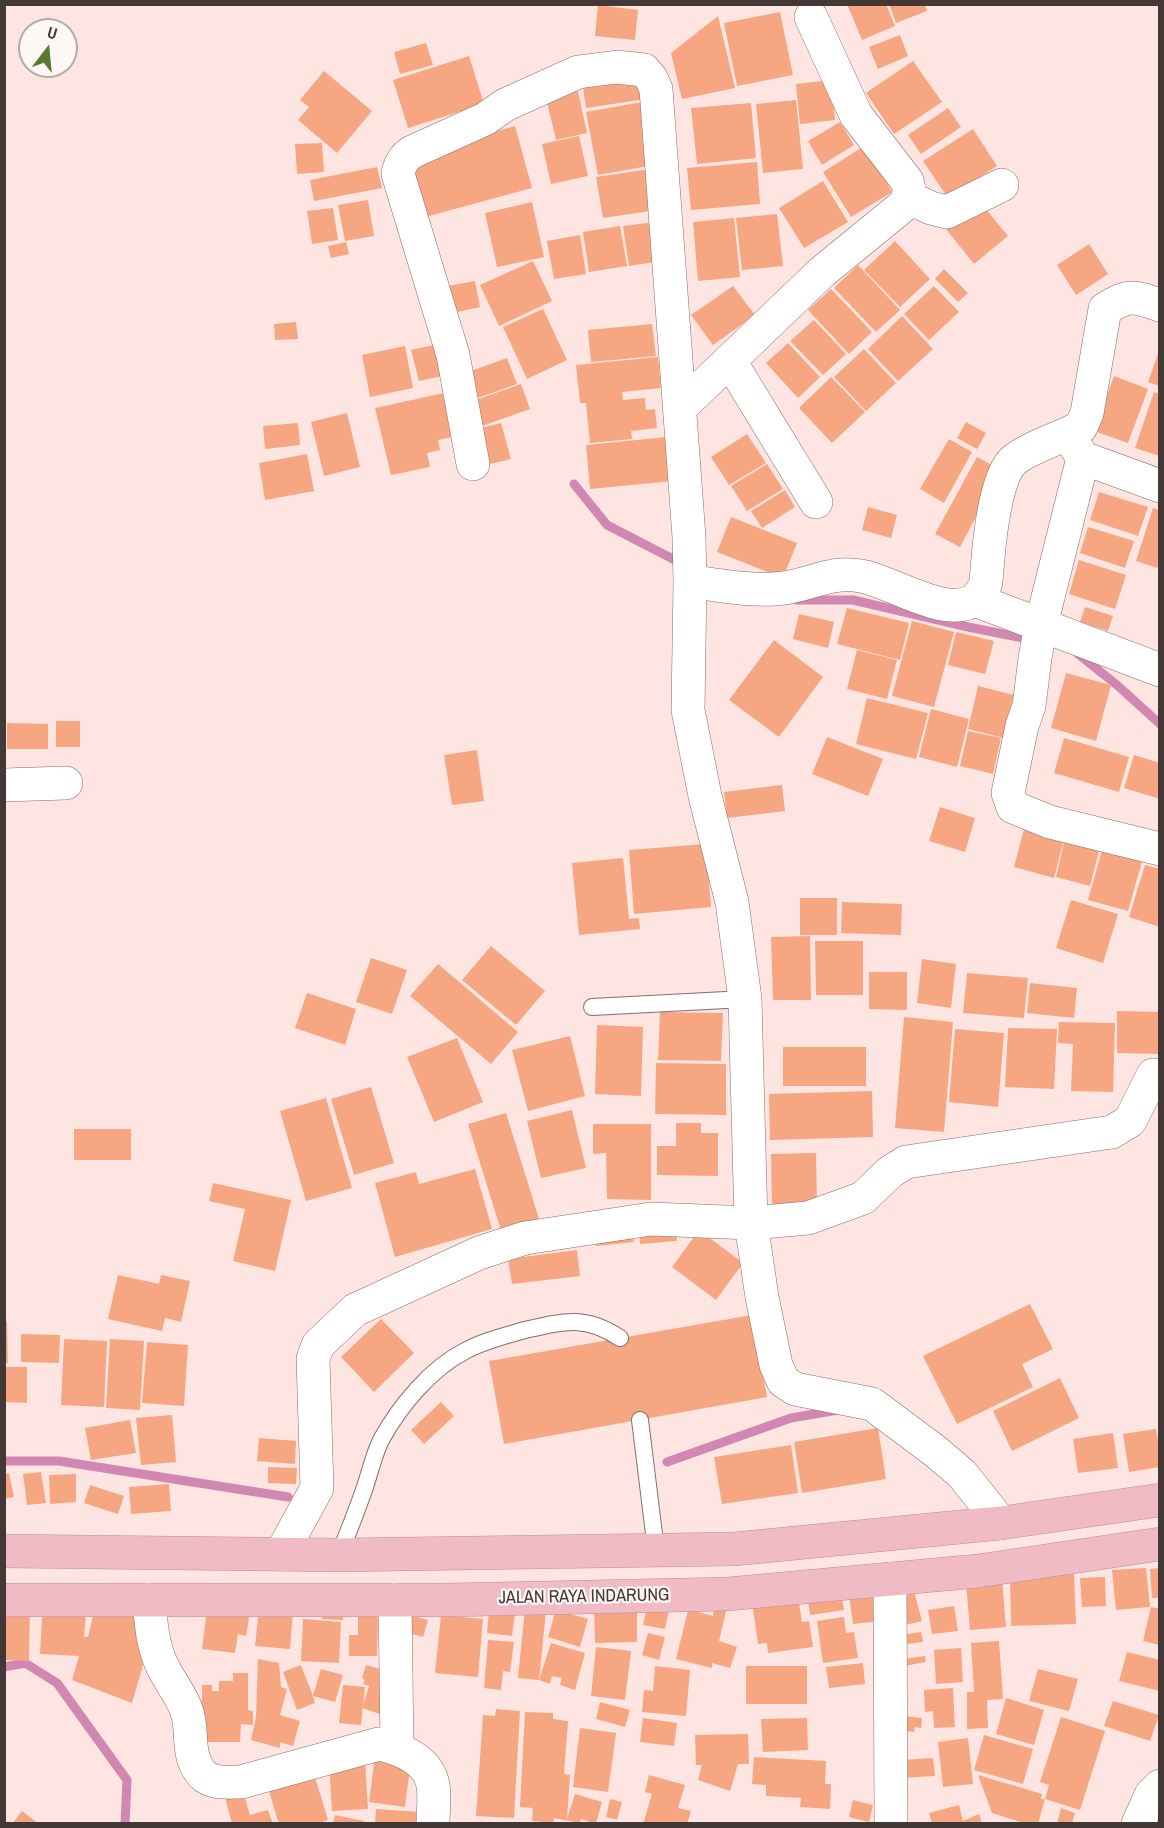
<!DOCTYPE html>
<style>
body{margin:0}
#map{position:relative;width:1164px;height:1828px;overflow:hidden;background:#fee5e2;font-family:"Archivo Narrow",sans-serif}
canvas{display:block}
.frame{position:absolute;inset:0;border:6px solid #443836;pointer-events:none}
.north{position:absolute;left:18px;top:18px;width:60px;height:60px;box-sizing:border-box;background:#fdf7f6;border:2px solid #b3aba9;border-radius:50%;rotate:16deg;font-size:16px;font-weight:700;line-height:24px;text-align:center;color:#443836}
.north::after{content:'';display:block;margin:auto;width:21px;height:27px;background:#597930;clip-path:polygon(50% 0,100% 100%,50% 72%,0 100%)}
</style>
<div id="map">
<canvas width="1164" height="1828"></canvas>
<div class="frame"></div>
<div class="north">U</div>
</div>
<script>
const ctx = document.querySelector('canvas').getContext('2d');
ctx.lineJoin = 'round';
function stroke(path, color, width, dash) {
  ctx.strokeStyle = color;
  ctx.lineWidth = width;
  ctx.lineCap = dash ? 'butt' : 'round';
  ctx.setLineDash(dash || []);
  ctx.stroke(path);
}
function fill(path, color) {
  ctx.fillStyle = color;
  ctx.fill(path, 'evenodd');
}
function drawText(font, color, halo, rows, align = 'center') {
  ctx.font = font + ' "Archivo Narrow",sans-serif';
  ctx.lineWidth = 4.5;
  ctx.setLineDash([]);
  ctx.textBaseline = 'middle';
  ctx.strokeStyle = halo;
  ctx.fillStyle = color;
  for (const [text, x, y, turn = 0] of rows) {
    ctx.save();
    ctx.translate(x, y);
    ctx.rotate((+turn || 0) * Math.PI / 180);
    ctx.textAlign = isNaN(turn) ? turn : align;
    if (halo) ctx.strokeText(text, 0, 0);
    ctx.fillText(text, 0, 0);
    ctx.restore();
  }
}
const stream = new Path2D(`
 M574 484 607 525 673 559
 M797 600H853L968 627 1033 640
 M1078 654 1117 685 1160 724
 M4 1461H59L288 1497
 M667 1462 791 1418 838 1410
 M4 1667 25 1663 57 1683 127 1780 125 1824`);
const building = new Path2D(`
 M847 4H886L895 26 862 40Z
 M889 4H925L927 11 896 23Z
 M598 5 638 10 635 40 595 36Z
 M780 12 793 75 737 86 724 23Z
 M718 16 735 88 682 99 671 53Z
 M900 35 908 56 878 69 869 47Z
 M426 43 433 65 400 74 394 52Z
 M469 56 484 104 408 128 393 80Z
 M913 61 942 102 894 134 866 93Z
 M324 71 372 111 337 153 298 120 309 107 300 100Z
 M642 72 646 99 586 108 582 81Z
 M832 80 835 120 800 124 796 84Z
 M577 87 587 133 556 140 545 94Z
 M796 100 803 169 763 173 756 104Z
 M642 102 654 165 598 175 586 112Z
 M751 103 756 158 697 164 691 108Z
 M948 108 961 127 921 154 908 135Z
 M840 122 854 145 822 165 808 141Z
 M515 126 532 188 425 217 410 159 450 144Z
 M973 129 997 166 948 198 923 161Z
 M579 136 588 176 551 184 542 144Z
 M322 143 324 172 297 174 295 144Z
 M864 146 892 192 851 217 823 172Z
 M757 162 760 204 691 210 687 168Z
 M377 167 382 188 314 201 310 180Z
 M650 169 657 210 603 218 596 177Z
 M823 181 848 222 804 248 779 208Z
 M368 200 374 236 345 241 338 205Z
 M532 202 544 257 497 267 485 213Z
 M980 202 1008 236 974 264 946 229Z
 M333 208 338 240 312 244 307 211Z
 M777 214 783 266 742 270 736 218Z
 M734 218 740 277 698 281 693 222Z
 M655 222 661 261 629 266 623 226Z
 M620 226 627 266 589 272 583 232Z
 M580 235 586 274 554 279 547 241Z
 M895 241 930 279 900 307 864 270Z
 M346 242 349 254 331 258 328 246Z
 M1089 244 1108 274 1076 295 1057 265Z
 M533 261 552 301 499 326 480 285Z
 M858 265 900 310 876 332 834 288Z
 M944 269 968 293 958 302 935 279Z
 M475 281 480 307 453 313 447 286Z
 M733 286 755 315 713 345 691 315Z
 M934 286 959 312 929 340 904 314Z
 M831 289 872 332 849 354 808 310Z
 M543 309 567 360 527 379 503 327Z
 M902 316 933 349 898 381 868 349Z
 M814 320 846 354 823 375 790 341Z
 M296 322 298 339 275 340 274 324Z
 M652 324 656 356 591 362 588 330Z
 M443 343 451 374 419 381 411 350Z
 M788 343 820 377 798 398 766 363Z
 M405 346 413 388 370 397 362 355Z
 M864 349 896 383 866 411 834 377Z
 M1159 351H1160V386L1148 382Z
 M658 357 661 388 622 392 623 400 645 398 646 410 655 409 657 428 631 431 632 439 590 443 586 403H580L576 365Z
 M507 358 517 384 475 399 465 373Z
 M1114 376 1148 389 1128 443 1094 431Z
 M831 377 865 412 832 443 799 408Z
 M521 384 530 409 482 426 473 401Z
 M1154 392 1160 394V456L1135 448Z
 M444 393 453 437 438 440 440 450 427 453 430 467 391 475 375 408Z
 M347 413 360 467 324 476 311 422Z
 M966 422 986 433 977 449 957 438Z
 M298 423 300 445 265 449 263 426Z
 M501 423 511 459 486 465 477 429Z
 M747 434 766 463 729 485 711 457Z
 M667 437 672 481 590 489 586 445Z
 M949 439 972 452 944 503 920 489Z
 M307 454 314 491 265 500 259 463Z
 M977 457 1001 470 960 547 935 534Z
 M767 464 783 489 747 511 731 486Z
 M785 490 795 507 762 528 751 511Z
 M1099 492 1148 507 1138 536 1090 520Z
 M868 507 897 515 891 538 862 530Z
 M1153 508 1160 510V562L1157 568 1136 561Z
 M731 517 797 543 783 578 717 552Z
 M1088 527 1134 541 1125 568 1080 553Z
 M1079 560 1126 575 1115 609 1069 594Z
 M1085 607 1113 616 1108 631 1080 622Z
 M847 608 909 623 900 660 837 644Z
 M799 614 834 622 828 648 793 639Z
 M912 621 954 632 934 707 892 696Z
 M956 632 994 641 985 674 948 665Z
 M774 640 823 677 779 737 729 700Z
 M857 650 897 660 887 699 847 689Z
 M1066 673 1111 685 1096 741 1051 728Z
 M978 686 1014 695 1004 738 968 729Z
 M867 698 928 713 916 759 856 744Z
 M931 709 969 719 957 767 919 757Z
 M56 721H80V747H56Z
 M7 723 48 724V749H7Z
 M968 731 1001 738 993 774 960 766Z
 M827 737 883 759 868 796 812 774Z
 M1064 738 1129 757 1119 792 1054 773Z
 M477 750 484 801 452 805 444 755Z
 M1134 755 1160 763V799L1124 788Z
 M782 785 785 811 727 818 724 792Z
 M940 807 975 818 965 852 929 841Z
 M1024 829 1064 839 1054 878 1014 867Z
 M1065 838 1100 847 1090 886 1056 877Z
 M706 844 711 907 634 914 629 850Z
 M1103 847 1143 858 1128 911 1088 900Z
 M623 858 629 919 639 918 640 929 579 935 572 863Z
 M1145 865 1160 869V927L1129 917Z
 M800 898H837V935H800Z
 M1071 900 1118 914 1103 963 1056 948Z
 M842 902 902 904 901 935 841 933Z
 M810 936 811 1000H773L771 937Z
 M815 941H863V995H816Z
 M491 946 545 991 516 1025 462 980Z
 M371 958 407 970 392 1014 356 1002Z
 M922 959 956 964 951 1008 917 1003Z
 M438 964 518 1032 491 1064 410 996Z
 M869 972H907V1010L869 1009Z
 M967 973 1028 978 1024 1018 963 1013Z
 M1030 983 1077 988 1074 1018 1027 1013Z
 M307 993 356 1009 345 1045 295 1028Z
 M1117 1011 1160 1012V1054L1117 1053Z
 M660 1012 723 1013 721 1061 658 1060Z
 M904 1017 953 1022 944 1132 895 1128Z
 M1059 1022 1115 1023 1113 1092 1071 1091 1073 1044 1058 1043Z
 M597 1025 643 1027 641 1096 595 1094Z
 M1008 1028 1057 1029 1054 1089 1005 1087Z
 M955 1029 1004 1033 998 1107 949 1102Z
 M570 1036 585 1096 528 1111 512 1050Z
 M457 1038 483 1102 434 1122 407 1057Z
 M783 1047H866V1086H783Z
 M656 1063 726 1064V1115L655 1114Z
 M371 1087 394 1163 354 1175 331 1099Z
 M872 1091 873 1137 770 1140 769 1094Z
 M326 1098 352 1188 306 1201 280 1111Z
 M572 1110 586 1168 541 1178 527 1121Z
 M506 1113 540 1222 502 1234 468 1124Z
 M676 1123H701V1133H718V1176L657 1175V1146H676Z
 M593 1124H651V1200L607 1199 606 1153 593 1154Z
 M74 1129H131V1160H74Z
 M816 1153 817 1204 772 1205 771 1154Z
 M475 1169 492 1229 395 1257 375 1183 416 1172 419 1184Z
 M213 1183 291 1200 275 1271 233 1261 245 1209 209 1201Z
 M676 1225 677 1241 640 1244 639 1228Z
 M632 1229 634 1242 596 1246 594 1233Z
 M699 1230 743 1263 716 1300 672 1267Z
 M577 1250 580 1276 512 1284 508 1259Z
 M118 1275 159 1284 161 1275 190 1281 181 1322 165 1318 162 1331 108 1319Z
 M1030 1304 1053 1349 1022 1364 1033 1387 957 1424 923 1356Z
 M752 1315 767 1397 504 1444 489 1361Z
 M381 1319 414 1353 374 1392 341 1357Z
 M4 1322H7L8 1363H4Z
 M21 1334 60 1335 59 1363 21 1362Z
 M64 1339 107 1341 104 1407 61 1405Z
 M110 1339 144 1341 140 1410 106 1408Z
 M147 1342 188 1345 184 1406 142 1403Z
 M4 1367H27V1403L4 1402Z
 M1060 1378 1079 1418 1012 1451 993 1411Z
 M441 1402 454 1416 424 1444 411 1430Z
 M172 1415 176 1462 141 1465 136 1418Z
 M130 1420 136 1453 91 1460 85 1428Z
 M878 1428 886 1479 802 1493 794 1442Z
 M1156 1429 1160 1452V1467L1129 1472 1123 1434Z
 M1113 1433 1118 1468 1078 1473 1073 1439Z
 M259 1438 296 1441 295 1464 257 1461Z
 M791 1445 798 1493 722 1504 714 1457Z
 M268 1467 297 1468 296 1484 268 1483Z
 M41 1472 46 1503 27 1505 23 1474Z
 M9 1473 14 1497 4 1499V1474Z
 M76 1474V1502L50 1504 49 1475Z
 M169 1484 171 1511 131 1514 129 1487Z
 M90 1485 124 1496 118 1514 84 1503Z
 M1146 1568 1150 1607 1116 1610 1112 1570Z
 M1160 1568V1598H1152L1150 1569Z
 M1074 1574 1076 1624 1011 1626 1010 1576Z
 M1105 1577 1106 1606 1082 1607 1080 1578Z
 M1002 1579 1006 1627 970 1630 966 1583Z
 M840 1587 844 1610 810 1615 807 1593Z
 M914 1591 922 1621 901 1626 893 1596Z
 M877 1592 880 1621 853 1624 849 1595Z
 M798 1596 802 1622 809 1621 813 1647 768 1653 767 1643 758 1644 752 1602Z
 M208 1601 251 1606 246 1636 238 1634 235 1653 202 1649Z
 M43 1602 87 1604 84 1637H88L94 1611 139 1613 149 1644 132 1703 72 1680 79 1656 40 1654Z
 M690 1602 700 1605 698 1612 713 1616 714 1608 726 1611 719 1641 737 1647 730 1668 712 1663V1668L676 1659Z
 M4 1604 30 1605 29 1661 4 1660Z
 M322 1605 343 1606V1620L322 1619Z
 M647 1606 669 1610 665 1629 643 1625Z
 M954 1606 958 1631 932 1634 928 1610Z
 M637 1607V1642L595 1643 594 1608Z
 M1151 1607 1160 1609V1645L1143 1641Z
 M259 1608 293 1611 290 1649 255 1646Z
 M525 1609 546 1611 539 1680 551 1643 585 1653 575 1690 560 1685 562 1678 552 1676 550 1684 539 1680 518 1678Z
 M358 1610H378L377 1656H349V1635H358Z
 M556 1610 588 1619 580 1647 548 1637Z
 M489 1611 515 1614 512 1636 487 1633Z
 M407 1614 428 1620 423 1637 401 1631Z
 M441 1615 483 1619 478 1677 435 1673Z
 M844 1617 846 1633 854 1632 858 1658 823 1663 817 1621Z
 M303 1619 341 1622 339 1663 301 1661Z
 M921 1632 923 1642 898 1645 896 1636Z
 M648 1633 665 1637 659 1660 642 1655Z
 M488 1640 514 1642 510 1672 503 1671 501 1690 484 1688Z
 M999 1641 1003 1699 987 1700 988 1728 967 1729V1692H974L971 1643Z
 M596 1647 631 1651 625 1700 591 1696Z
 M961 1648 963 1682 936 1684 934 1650Z
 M1127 1652 1160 1660V1691L1119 1681Z
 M925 1656 926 1662 904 1666 903 1659Z
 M258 1659 279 1663 281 1687 287 1689 280 1715 300 1721 293 1746 280 1742V1748L251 1740 256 1717Z
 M863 1663 865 1684 829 1688 826 1667Z
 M301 1665 313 1696 321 1669 343 1675 335 1702 313 1696 315 1703 297 1710 283 1672Z
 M366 1665 387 1671 383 1715 362 1708 369 1686 363 1684 365 1680 362 1678Z
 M655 1666 690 1670 686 1716 642 1712 644 1690 653 1691Z
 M746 1666H807V1704H746Z
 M1038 1669 1078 1679 1069 1711 1029 1701Z
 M233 1673H248V1710L253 1711V1725L241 1724 240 1742H202V1685H212V1691H219V1681H233Z
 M343 1685 365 1687 361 1725 339 1723Z
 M953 1688 955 1727 934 1728 933 1711 925 1712 924 1690Z
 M1006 1698 1044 1710 1034 1745 996 1734Z
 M1113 1701 1159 1715 1150 1741 1104 1726Z
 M600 1702 630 1710 625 1727 596 1719Z
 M496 1709 520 1711 514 1818 476 1816 483 1715 495 1716Z
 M525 1712 553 1713V1719L568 1721 564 1774 570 1775 567 1819 575 1794 602 1802 596 1824 581 1819 580 1823 554 1818 553 1823 532 1821 533 1808 520 1807Z
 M897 1715 922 1718 921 1728 915 1727 914 1732 895 1730Z
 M1061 1717 1105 1731 1080 1810 1045 1799 1038 1824H1027L992 1813 978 1775 1042 1794 1041 1799H1045L1049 1785 1040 1782Z
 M643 1718 677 1723 674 1746 640 1742Z
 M807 1718 808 1750 763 1752 761 1719Z
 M580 1728 616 1733 608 1792 573 1787Z
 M748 1734 749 1764H738L730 1791 698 1780 702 1765H696L695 1735Z
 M984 1735 1033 1749 1023 1784 974 1770Z
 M968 1738 973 1784 943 1787 938 1742Z
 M375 1756 411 1760 405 1807 369 1802Z
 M754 1757 826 1761 825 1784H831L830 1809 800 1807 801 1798 766 1796V1785L752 1784Z
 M933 1758 935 1776 902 1778 901 1760Z
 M365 1760 368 1809 332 1811 329 1762Z
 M312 1767 328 1820 316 1824H279L266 1781Z
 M649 1775 685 1785 678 1808 691 1811 687 1824H643L652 1794 645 1792Z
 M241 1785 250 1815 268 1810 273 1824H232L223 1790Z
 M610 1799 622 1802 617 1820 606 1817Z
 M853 1800 873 1805 869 1822 849 1817Z
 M959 1805 963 1821 979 1814 982 1824H932L929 1813Z
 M1061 1808 1075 1813 1072 1824H1057Z
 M376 1809 421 1812 420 1824H375Z
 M22 1811 39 1824H12Z
 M335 1815 364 1821V1824H333Z`);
const lane = new Path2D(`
 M592 1007 745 999
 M640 1420 656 1550
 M339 1555C348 1533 357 1510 365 1487 370 1472 374 1454 381 1440 399 1407 431 1368 465 1351 483 1341 504 1336 525 1330 564 1321 585 1315 620 1338`);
const street = new Path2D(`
 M909 198 931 208 947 212 1002 185
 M730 361 816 502
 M680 408 822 272 904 205C910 196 910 191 907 181L856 115 811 17
 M1072 441 1083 458 1160 486
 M1083 458 1041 625 1035 658 1029 706 1022 726 1008 793 1013 807 1050 822 1160 849
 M473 464 453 355 398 174C400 164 403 158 412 152L485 119 505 105 578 72 617 67 644 70 651 78 656 89 689 537 690 581 688 710 705 796 732 902 745 999 751 1223 762 1297 776 1365 783 1381 795 1389 872 1404 935 1451 962 1474 1001 1523
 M690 581C722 586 758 593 790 587 816 582 833 571 861 576 891 581 946 619 974 600 978 598 983 589 985 586 987 577 987 567 988 558 990 535 996 479 1012 462 1024 449 1064 437 1081 427L1087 413 1105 309C1129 294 1133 296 1160 305
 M975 600 1160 670
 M4 785 66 783
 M281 1554 317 1488 313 1359 318 1345 355 1310 479 1253 525 1238 651 1219 751 1223 808 1218 863 1198 890 1172 906 1162 1112 1132 1130 1121 1153 1075
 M890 1579 891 1824
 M149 1600C151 1622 152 1643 161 1663 168 1680 182 1695 187 1712 193 1730 187 1753 199 1770 208 1785 226 1782 241 1782L379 1744C401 1749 428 1759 433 1785 435 1797 433 1811 433 1824
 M395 1600 397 1748
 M1138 1824 1151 1795 1160 1786`);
const highway = new Path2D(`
 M4 1551 339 1555 734 1549 1001 1523 1160 1500
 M4 1600H447L728 1594 978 1571 1160 1544`);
const streetNames = [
 ["JALAN RAYA INDARUNG",584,1597,-1]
];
stroke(stream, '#d287b2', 9);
fill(building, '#f6a781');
stroke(lane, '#876c69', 18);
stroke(street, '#876c69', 34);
stroke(highway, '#b48d94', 34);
stroke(lane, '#fff', 16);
stroke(street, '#fff', 33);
stroke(highway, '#f1bbc6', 33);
drawText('18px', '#443836', '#fdf7f6', streetNames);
</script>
